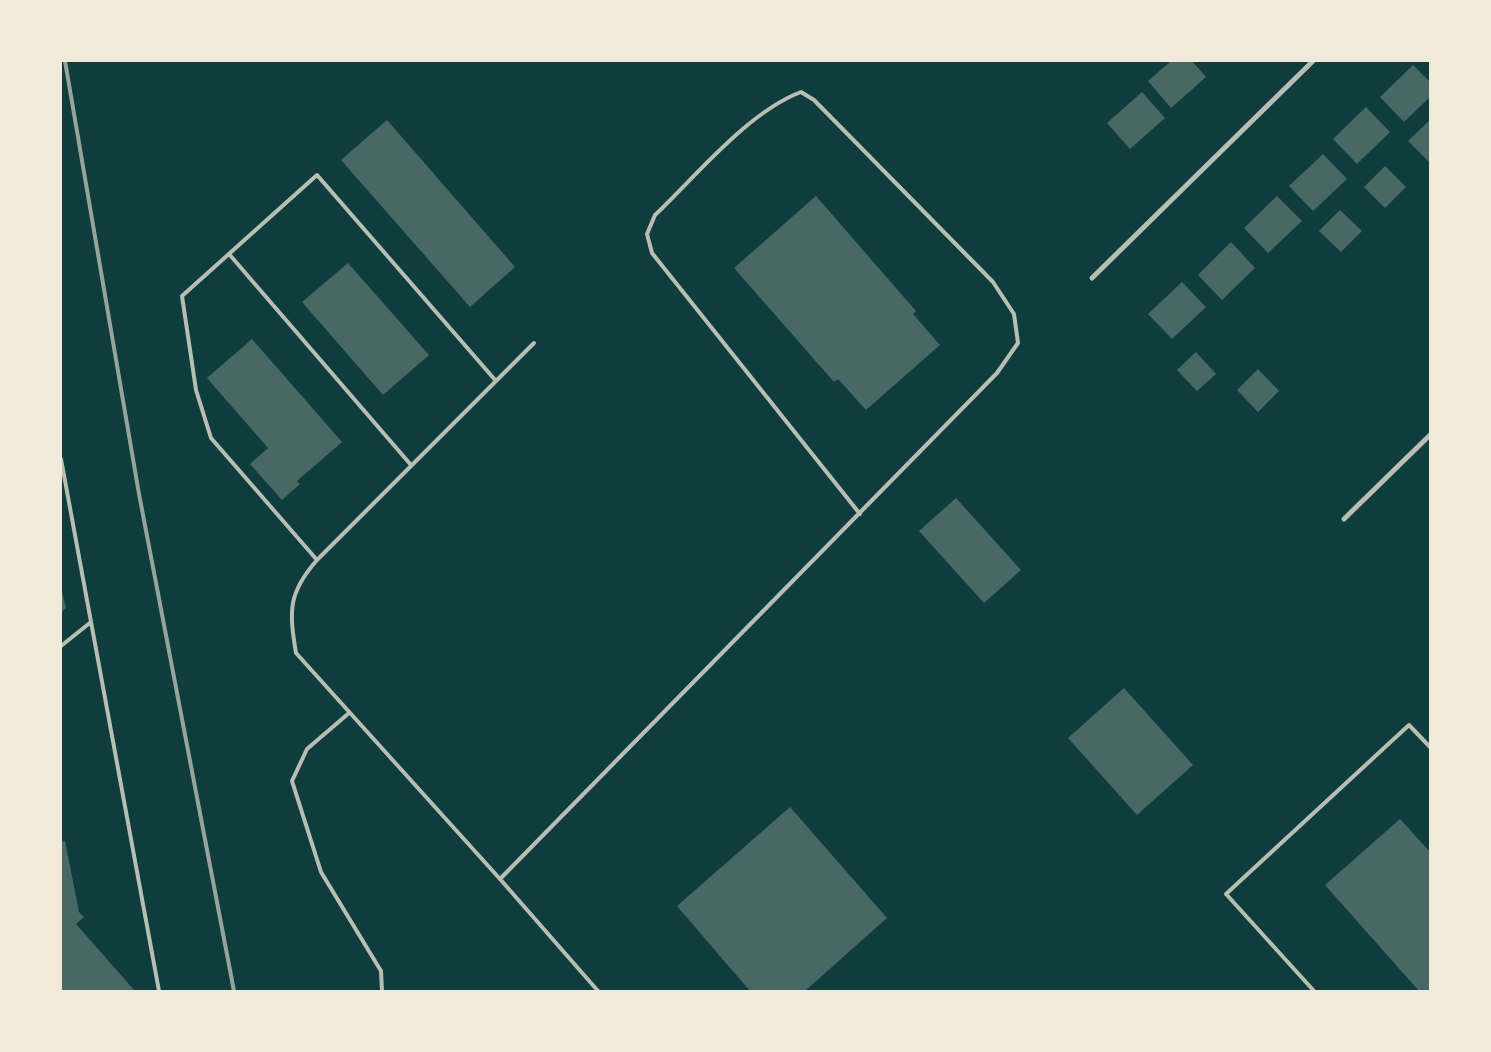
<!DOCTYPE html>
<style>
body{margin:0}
#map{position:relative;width:1491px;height:1052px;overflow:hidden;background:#0f3d3e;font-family:"DM Sans",sans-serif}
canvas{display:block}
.frame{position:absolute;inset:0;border:62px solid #f1e9da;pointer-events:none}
</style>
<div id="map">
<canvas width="1491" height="1052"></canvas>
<div class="frame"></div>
</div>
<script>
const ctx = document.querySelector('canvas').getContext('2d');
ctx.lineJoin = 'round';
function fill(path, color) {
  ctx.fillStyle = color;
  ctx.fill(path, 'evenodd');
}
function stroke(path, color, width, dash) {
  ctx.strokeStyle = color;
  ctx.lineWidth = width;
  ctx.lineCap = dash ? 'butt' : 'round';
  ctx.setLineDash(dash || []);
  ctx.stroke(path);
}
const building = new Path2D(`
 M1171 61H1192L1206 77 1171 108 1148 81Z
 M1413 65 1430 82V97L1404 122 1380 97Z
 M1142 92 1165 118 1130 149 1107 123Z
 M1366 107 1390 132 1357 164 1333 139Z
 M387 120 515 267 470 307 341 160Z
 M1430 120V163L1408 141Z
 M1323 154 1347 179 1313 211 1289 186Z
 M1385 166 1406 187 1385 208 1364 187Z
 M816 196 916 311 913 314 940 345 866 410 838 379 834 382 734 268Z
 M1277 196 1302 221 1268 253 1244 228Z
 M1340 210 1362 231 1341 252 1319 231Z
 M1231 242 1255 268 1222 300 1198 275Z
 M348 263 429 355 383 395 302 302Z
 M1182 282 1206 307 1172 339 1148 314Z
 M252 339 342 442 297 481 300 484 282 500 250 464 268 448 207 378Z
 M1196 352 1216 374 1197 391 1177 370Z
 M1258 369 1279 391 1258 412 1237 390Z
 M956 498 1021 570 984 603 919 531Z
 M61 588 66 608 61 612Z
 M1124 688 1193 765 1137 815 1068 738Z
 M790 807 887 918 805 991H750L677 906Z
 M1400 819 1430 852V991H1419L1325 885Z
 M65 841 79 912 84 917 76 924 135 991H61V842Z`);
const service = new Path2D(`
 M229 254 411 465
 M534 343 317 560C288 593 289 611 296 653L500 879 598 991
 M61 459 159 991
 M317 560 211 438 196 390 182 296 317 175 496 381
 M61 646 91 622
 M349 713 307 749 292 781 321 872 381 971 382 991
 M500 879 997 373 1018 343 1014 314 993 282 814 100 801 92C748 112 697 175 655 215L647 234 652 253 860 514
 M1314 991 1226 894 1409 725 1430 747`);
const minor = new Path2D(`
 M1092 278 1313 61
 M1344 519 1430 435`);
const rail = new Path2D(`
 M65 61 139 494 234 991`);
fill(building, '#486865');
stroke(service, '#b8beb3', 4);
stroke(minor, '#b8beb3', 5);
stroke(rail, '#97a49c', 4);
</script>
